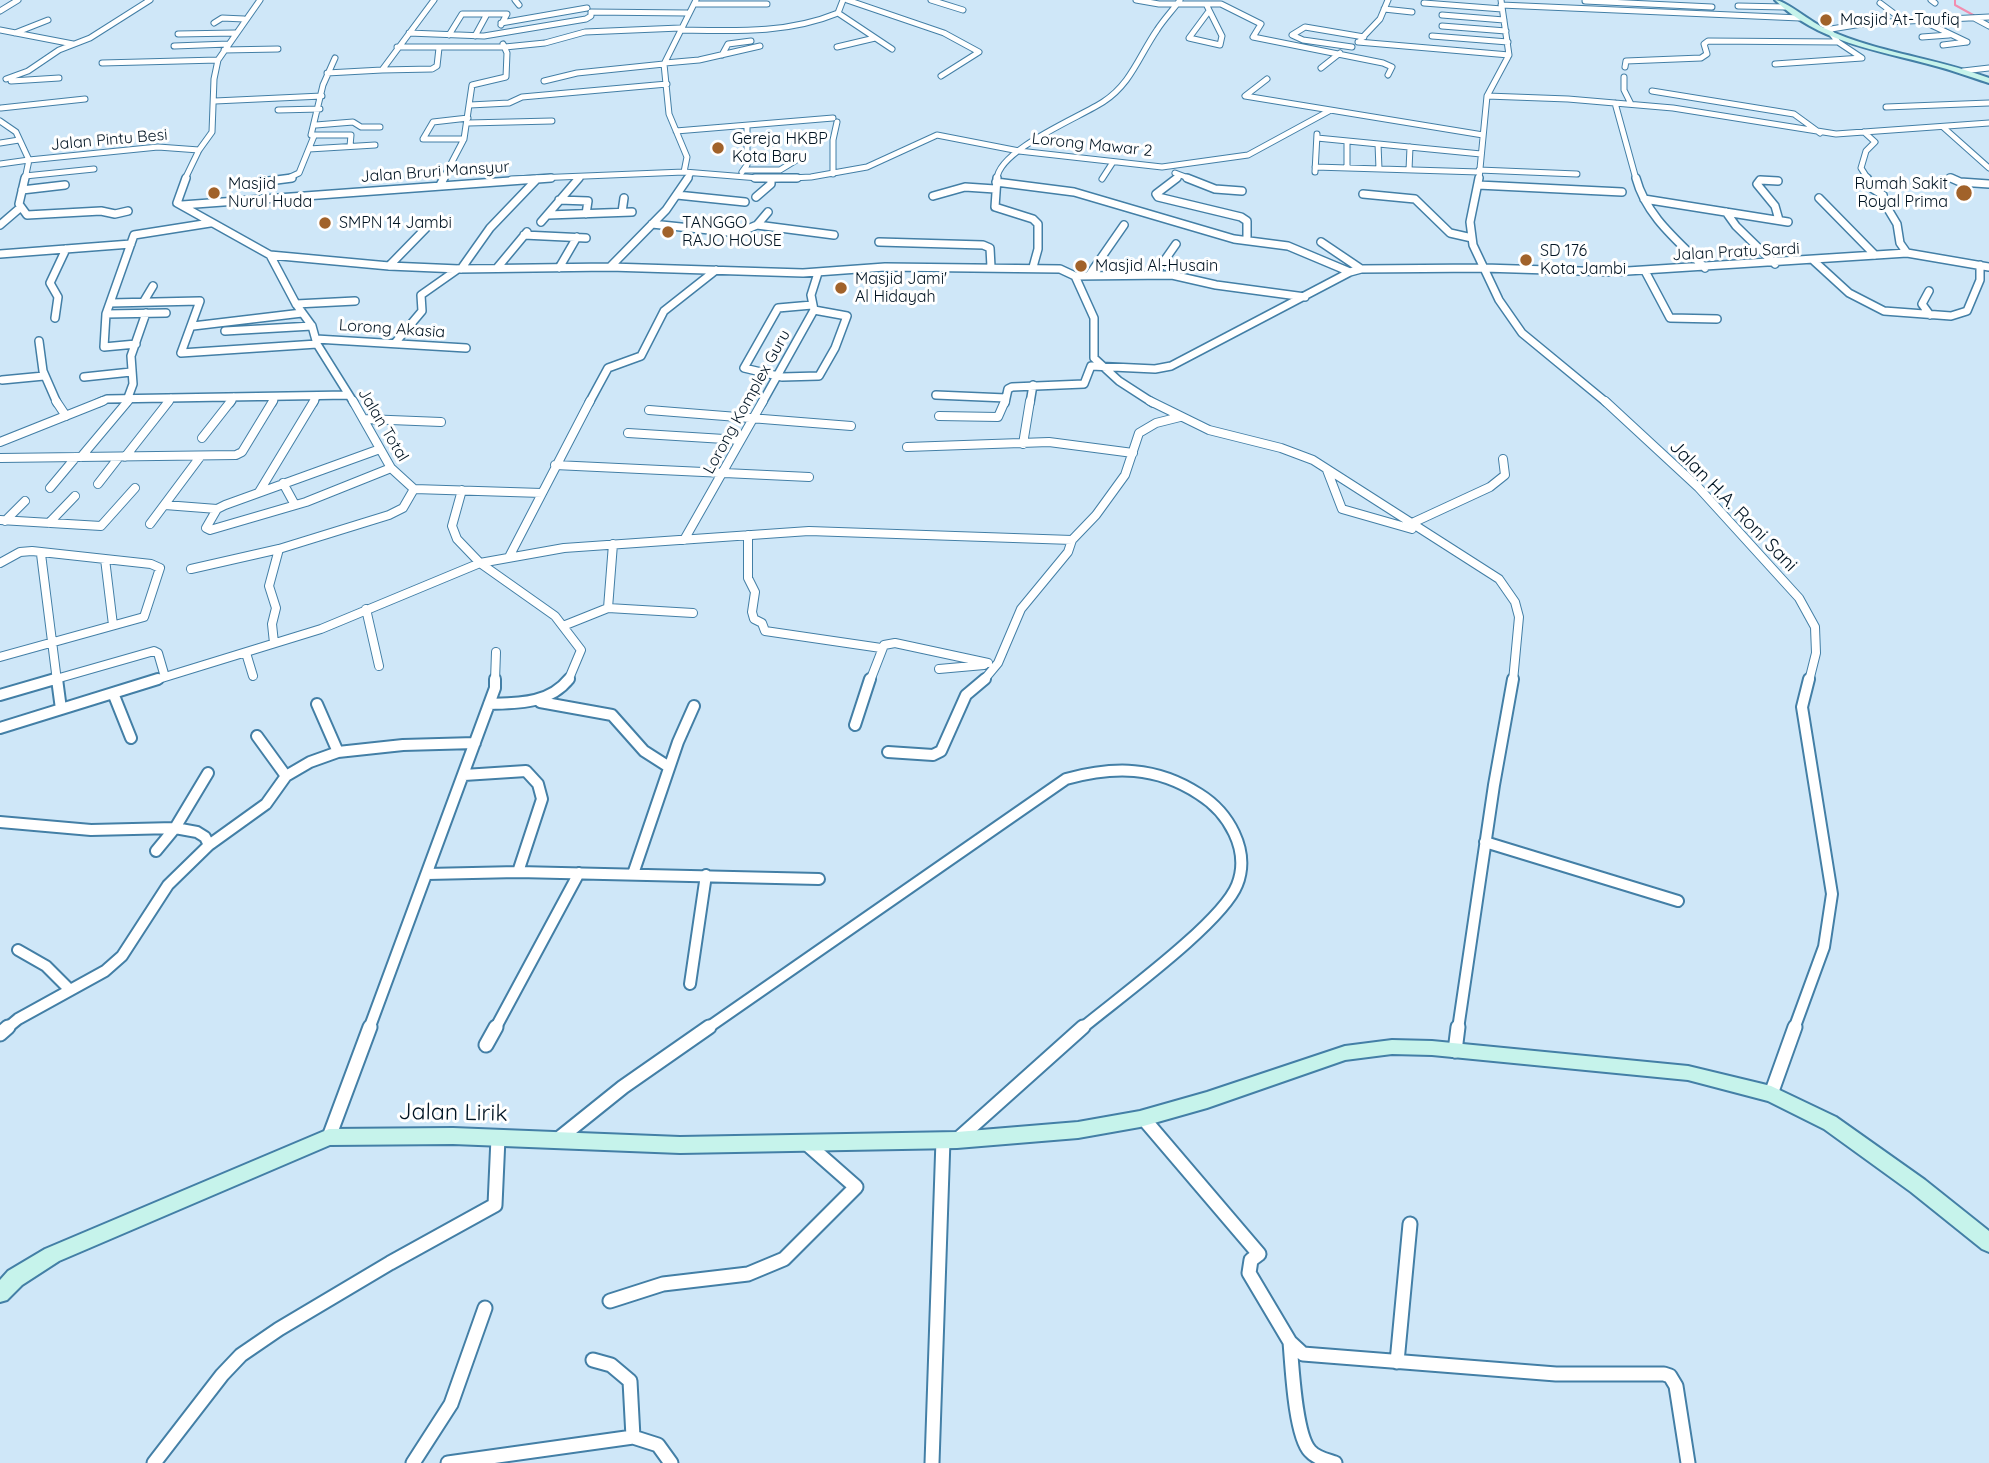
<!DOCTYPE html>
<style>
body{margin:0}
canvas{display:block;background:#cfe7f8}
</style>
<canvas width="1989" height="1463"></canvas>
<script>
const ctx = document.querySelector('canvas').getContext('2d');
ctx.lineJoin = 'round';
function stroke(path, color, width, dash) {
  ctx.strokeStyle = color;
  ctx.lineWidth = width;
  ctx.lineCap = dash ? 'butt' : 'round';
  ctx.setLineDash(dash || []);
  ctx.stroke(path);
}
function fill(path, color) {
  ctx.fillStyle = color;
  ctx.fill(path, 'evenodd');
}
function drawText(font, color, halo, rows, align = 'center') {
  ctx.font = font + ' Quicksand,sans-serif';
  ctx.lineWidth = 6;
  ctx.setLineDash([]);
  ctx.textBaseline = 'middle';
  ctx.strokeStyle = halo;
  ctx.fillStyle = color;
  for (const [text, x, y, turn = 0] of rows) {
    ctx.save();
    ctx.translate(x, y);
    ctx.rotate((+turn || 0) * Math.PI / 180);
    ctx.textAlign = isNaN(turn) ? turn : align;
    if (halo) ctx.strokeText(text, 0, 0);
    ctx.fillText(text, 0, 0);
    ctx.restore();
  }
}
const stream = new Path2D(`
 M1955 0V5L1975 16`);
const streetFar4 = new Path2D(`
 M515 0 519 5
 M847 0 944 33 979 52 941 76
 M931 0 963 10
 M1136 0 1159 4H1206L1222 36 1220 45 1189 38 1209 11
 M1931 0 1935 3
 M1585 1 1712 7
 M1424 3 1502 9
 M1880 3 1904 21
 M694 4H767
 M1206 4H1221L1261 24 1253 37 1383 63 1392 67 1388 75
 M1501 5 1800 18
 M1738 6 1785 7
 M1384 9 1412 12
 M0 11 18 0
 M591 12 687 13
 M838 13 892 49
 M1442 15 1504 20
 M1974 18 1989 26
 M1923 21 1967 42
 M214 23 222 18 244 19
 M501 23 587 8
 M1442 26 1506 31
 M0 30 73 44
 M680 30C734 31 787 34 838 13L843 0
 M1825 30 1868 23 1989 17
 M15 33 48 20
 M409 33 484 36 586 19 591 16V12
 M178 34 235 33
 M449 35 462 14H487
 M475 36 487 14H507L501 25
 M1432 36 1508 42
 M1922 37 1949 35
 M1361 39 1380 19 1388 0
 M1358 42 1509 55
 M1943 45 1967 42
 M174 46 229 44
 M397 47H505L545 43 585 32 680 28
 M837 47 875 38
 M1352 47 1303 40 1292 35 1305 27 1364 37
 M224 50 278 49
 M722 55 728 44 751 41
 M335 58 323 85 311 135H351L350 146
 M102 63 218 60
 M665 63 699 60 760 46
 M1775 64 1862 58 1838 42
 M1625 67 1626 61 1701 58 1707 54 1704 44 1708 41 1838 42 1831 33
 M1321 68 1340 53
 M382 70 432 69 437 66 439 48
 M1963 71 1989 68
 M327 73 382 70 434 0
 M1624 77V90L1631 104
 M6 79 28 71 59 50 90 38 150 0
 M1267 79 1245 96 1483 135
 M11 81 59 78
 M544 81 577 73 664 64
 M1652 91 1794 114 1820 133
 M1487 96 1568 99 1673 108 1836 134 1989 123
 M215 101 322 96
 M1615 103 1636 179
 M470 105 509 103 522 97 667 84
 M1886 107 1989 103
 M1 108 85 99
 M278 110 320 109
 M0 121 16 132 29 160 158 147 199 150
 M468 123 552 121
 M316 125 353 122 361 127H380
 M1943 127 1989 168
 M676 131 833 118
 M1864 132 1875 142 1866 151 1861 168 1868 179
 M1317 138 1481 154
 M464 139H423L433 122 468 118
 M1347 141V168
 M0 143 19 140
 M1378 144 1379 169
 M309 149 375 145
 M0 164 29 160 25 179
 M1315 167 1479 172
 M744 170H780L798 159
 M1409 170 1410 147
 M1479 170 1577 174
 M684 172 687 157 669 114 664 64 696 0
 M742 172 747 165V127
 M1315 172 1317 134
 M1175 173 1191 179
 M833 174V140L837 122
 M25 176 94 169
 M1949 177 1954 179
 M185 179 199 150 212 132 214 79 218 60 260 0
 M286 179 299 173 314 136
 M443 179 464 139 472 85 506 77 507 53 503 44
 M511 179 684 172 771 179 811 177 867 167 937 135 1019 151 1162 167 1248 155 1329 111
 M578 179 580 177
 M687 179 691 173
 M997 179C998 150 1080 117 1103 102 1131 84 1139 56 1157 30 1164 19 1173 10 1180 0
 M1102 179 1113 162
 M1175 179 1179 176
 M1479 179 1487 96 1509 55 1501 0`);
const streetFar3 = new Path2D(`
 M25 178 19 204 27 215 101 211 115 214 128 211
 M186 178 177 203 270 255 389 266 459 269 610 267 803 273 885 267 1060 269 1075 276 1094 318V358L1119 381 1153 403
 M755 178H797
 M997 178 995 207 1033 219 1038 224V249L1033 267
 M1177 178 1156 194 1158 197 1241 217 1247 221V240
 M1187 178 1215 189 1242 191
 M1479 178 1470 222 1473 245 1499 300 1522 333 1607 403
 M1636 178C1646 216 1678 241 1705 268
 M1867 178 1873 189 1883 195
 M1951 178 1960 182 1989 184
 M1778 181 1760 180 1757 184 1775 206 1779 220
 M261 182 292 178
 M996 182 1074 192 1234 239 1288 246 1350 272
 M440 185 444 178
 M1478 185 1622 192
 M22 190 65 185
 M1363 194 1415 199 1450 233 1472 238
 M677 195 745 202
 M933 196 965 187 995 189
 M756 197 771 184V179
 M1819 198 1875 255
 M1644 199 1788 222
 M559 200 588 201 586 214
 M1885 204 1897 224 1900 243 1907 253
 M182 205 551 178
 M622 212 624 198
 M1726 212 1736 226 1775 264
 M548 215 632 212
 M541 222 579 178
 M652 224 738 233 757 225 768 212
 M0 225 21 207
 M757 225 834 235
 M524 235 586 238
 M879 242 983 245 990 248 991 267
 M1321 242 1361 269
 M0 254 131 244
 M270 255 296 304 312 326 317 344 354 403
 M1814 261 1849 293 1884 311 1951 316 1967 311 1980 280V265
 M389 266 428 226
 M610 267 666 210 688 178
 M497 268 527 232
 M559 268 577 237
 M461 269 490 228 537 179
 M1645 271 1670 318 1717 319
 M1090 274 1124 225
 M1155 274 1176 244
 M1075 276 1172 275 1216 285 1305 297
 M1929 291 1922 304 1930 315
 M144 301 153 286
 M110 303 200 301 181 353 317 344
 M296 304 355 301
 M812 305 778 308 744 368 782 377 819 376 835 348 847 316 814 310
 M106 314 166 313
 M55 318 58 297 50 283 66 249
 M193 326 302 313
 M225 331 312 326
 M316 339 466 348
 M39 341 43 371 57 403
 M395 343 422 311 421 295 458 269
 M136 344 104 347 106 314 134 235 210 223
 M84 377 131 372
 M2 380 44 376
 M936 395 1006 398
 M98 403 107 399 348 395
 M126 403 133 384 131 356 146 313
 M167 403 171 398
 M230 403 234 397
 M272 403 275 397
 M313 403 316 397
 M589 403 608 368 641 356 664 311 716 270
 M762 403 814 310 811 295 818 273
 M1005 403 1008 389 1012 387 1084 384 1091 366 1155 369 1171 366 1350 272 1361 269 1484 268 1612 272 1907 253 1989 267
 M1030 403 1033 385`);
const streetFar2 = new Path2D(`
 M56 401 66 416
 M353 401 391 468 414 489 542 493
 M1150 401 1209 430 1281 448 1313 460 1499 579 1515 602 1519 617 1513 681
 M1605 401 1698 487 1799 598 1815 627 1816 653 1809 681
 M649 410 851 426
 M939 416 998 417 1005 401
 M365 419 441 422
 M628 433 740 440
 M202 438 231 401
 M0 442 103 401
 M1023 444 1030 401
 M907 447 1049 442 1133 453
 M380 449 225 505 217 509 206 528 210 530 306 502 391 468
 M81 457 128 401
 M125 457 169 401
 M0 458 236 455 242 452 273 401
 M555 465 809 477
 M1327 470 1342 509 1412 529
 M283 483 295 505
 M98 484 119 457
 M50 488 76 457
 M462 490 452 526 457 539 480 563 555 616 581 650 568 681
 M259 492 314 401
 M165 505 217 509
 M0 520 101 526 135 488
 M5 521 25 501
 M49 523 75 496
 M150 524 200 457
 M1410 524 1490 487 1505 475 1503 459
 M748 535V578L755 592 752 612 754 619 762 623 765 631 881 648
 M684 540 763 401
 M41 554 57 681
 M509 557 590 401
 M105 559 113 625
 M0 563 20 552 32 551 151 564 160 568 144 617 0 657
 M191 569 279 549 389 515 403 508 414 489
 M608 608 693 613
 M366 609 379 666
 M563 626 608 608 613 544
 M274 643 272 624 276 608 269 586 279 549
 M246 653 253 676
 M939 669 984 665
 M49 681 154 651 158 653 165 677
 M152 681 321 629 480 563 564 548 809 531 1072 540
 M495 681 496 652
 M870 681 884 645 895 643 988 663
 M983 681 998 663 1021 609 1068 552 1072 540 1096 515 1125 475 1139 433 1156 423 1180 417`);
const streetFar1 = new Path2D(`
 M57 679 61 709
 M113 693 131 738
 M0 695 55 679
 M540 702 612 715 644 751 669 767
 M317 704 338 752
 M489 704C518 703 549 704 569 679
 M855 725 870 679
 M0 728 158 679
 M257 736 286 776
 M888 752 933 755 941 751 966 695 985 679
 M464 775 526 771 538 784 542 799 518 872
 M0 822 91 830 175 828 197 832 205 837 209 845
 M1485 842 1678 901
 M156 851 175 828 208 773
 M427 874 518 872 819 879
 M633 874 678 742 694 706
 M18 950 46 966 69 989
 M690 984 706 875
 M6 1029 18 1019 105 971 122 956 168 885 209 845 266 804 286 776 310 762 338 752 403 745 475 743
 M369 1029 495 688V679
 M495 1029 579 873
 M706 1029 1066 779C1114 766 1156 766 1199 794 1228 812 1251 850 1237 885 1222 923 1117 999 1081 1029
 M1458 1029 1494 785 1513 679
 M1794 1029 1824 947 1832 894 1802 707 1809 679`);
const street = new Path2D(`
 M0 1034 8 1027
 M486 1045 496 1027
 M1455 1051 1458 1027
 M1771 1094 1795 1027
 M1143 1118 1259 1254 1251 1260 1249 1273 1290 1342 1303 1354 1556 1374H1664L1670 1376 1676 1386 1688 1463
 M329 1137 370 1027
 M959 1138 1083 1027
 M557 1140 623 1087 709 1027
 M610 1301 663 1284 748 1274 784 1259 856 1187 806 1143
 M1290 1342C1292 1365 1295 1435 1310 1451 1316 1458 1326 1460 1335 1463
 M593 1360 611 1365 630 1381 633 1437
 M1397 1362 1410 1224
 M154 1463 222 1375 241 1355 279 1329 390 1263 495 1205 498 1138
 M413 1463 451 1404 485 1308
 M448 1463 633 1437 658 1445 671 1463
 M932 1463 943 1140`);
const secondary = new Path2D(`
 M1775 0C1785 0 1812 23 1826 29 1878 53 1936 58 1989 78V83C1970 77 1952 70 1932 65 1877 50 1817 42 1775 0Z
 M1392 1040 1432 1041 1688 1066 1771 1086 1836 1117 1925 1180 1989 1231V1252L1982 1249 1911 1192 1824 1129 1768 1101 1688 1080 1432 1055 1392 1054 1345 1060 1207 1108 1140 1127 1078 1138 957 1148 680 1153 453 1144 330 1145 59 1261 22 1285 7 1300 0 1302V1280L8 1271 45 1249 329 1129 453 1128 680 1137 957 1132 1078 1122 1140 1111 1207 1092 1345 1046Z`);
const markers = [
 [1826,20,7,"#a1622a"],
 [718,148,7,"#a1622a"],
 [214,193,7,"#a1622a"],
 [1964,193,9,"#a1622a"],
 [325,223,7,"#a1622a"],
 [668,232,7,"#a1622a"],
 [1526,260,7,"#a1622a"],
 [1081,266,7,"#a1622a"],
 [841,288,7,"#a1622a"]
];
const farPoinames = [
 ["Masjid At-Taufiq",1840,20],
 ["Gereja HKBP",732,139],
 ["Kota Baru",732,157],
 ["Masjid",228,184],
 ["Nurul Huda",228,202],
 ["Rumah Sakit",1948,184,"right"],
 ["Royal Prima",1948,202,"right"],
 ["SMPN 14 Jambi",339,223],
 ["TANGGO",682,223],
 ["RAJO HOUSE",682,241],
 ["SD 176",1540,251],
 ["Kota Jambi",1540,269],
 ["Masjid Al-Husain",1095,266],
 ["Masjid Jami'",855,279],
 ["Al Hidayah",855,297]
];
const farStreetnames = [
 ["Jalan Pintu Besi",109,140,-5],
 ["Lorong Mawar 2",1092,145,6],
 ["Jalan Bruri Mansyur",435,172,-4],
 ["Jalan Pratu Sardi",1736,252,-3],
 ["Lorong Akasia",392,329,4],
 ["Lorong Komplex Guru",747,402,-61],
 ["Jalan Total",383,425,59]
];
const streetNames = [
 ["Jalan H.A. Roni Sani",1733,506,46]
];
const nearStreetnames = [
 ["Jalan Lirik",453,1113,1]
];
stroke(stream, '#f28daf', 2);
stroke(streetFar4, '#437fa6', 7);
stroke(streetFar3, '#437fa6', 10);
stroke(streetFar2, '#437fa6', 10);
stroke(streetFar1, '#437fa6', 14);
stroke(street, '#437fa6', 17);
stroke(secondary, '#437fa6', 4);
stroke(streetFar4, '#fff', 5);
stroke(streetFar3, '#fff', 7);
stroke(streetFar2, '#fff', 8);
stroke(streetFar1, '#fff', 10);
stroke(street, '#fff', 13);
fill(secondary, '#c6f3eb');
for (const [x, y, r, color] of markers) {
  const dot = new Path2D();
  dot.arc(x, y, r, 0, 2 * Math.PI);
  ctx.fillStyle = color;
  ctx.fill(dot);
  stroke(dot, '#fff', 2.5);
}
drawText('16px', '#001423', '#fff', farPoinames, 'left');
drawText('16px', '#001423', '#fff', farStreetnames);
drawText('19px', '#001423', '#fff', streetNames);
drawText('23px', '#001423', '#fff', nearStreetnames);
</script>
